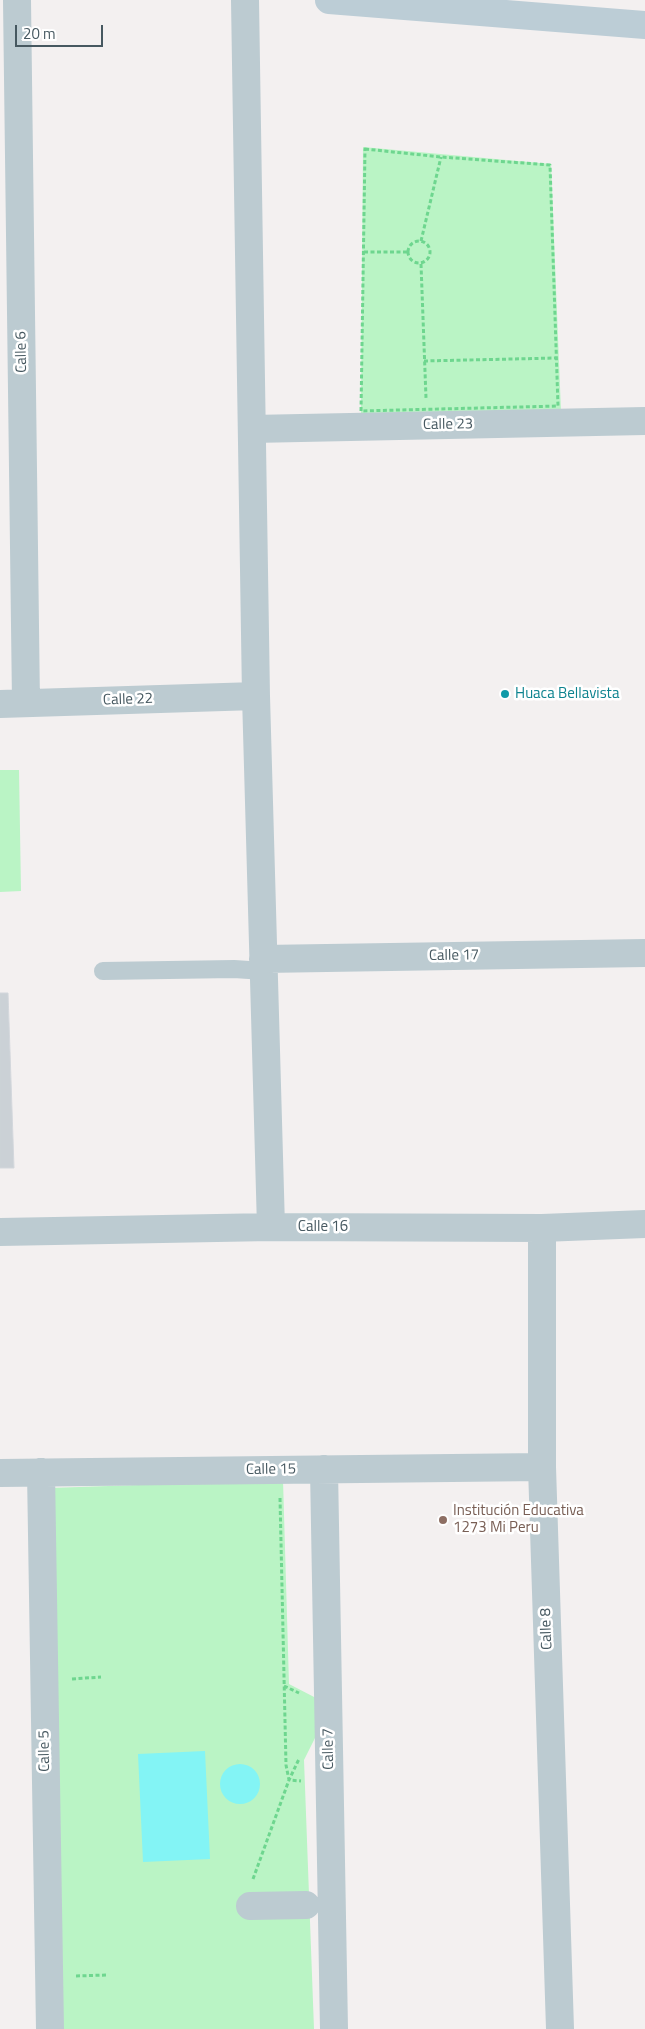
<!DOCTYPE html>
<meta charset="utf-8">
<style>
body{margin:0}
#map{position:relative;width:645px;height:2029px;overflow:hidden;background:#f3f0f0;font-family:"Titillium Web",sans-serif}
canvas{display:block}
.scale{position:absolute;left:15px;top:25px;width:88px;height:22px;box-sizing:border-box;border:2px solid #465860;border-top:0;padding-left:6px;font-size:15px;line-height:18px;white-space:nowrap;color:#465860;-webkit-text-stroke:4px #fff;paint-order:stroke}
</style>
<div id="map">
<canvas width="645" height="2029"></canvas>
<div class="scale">20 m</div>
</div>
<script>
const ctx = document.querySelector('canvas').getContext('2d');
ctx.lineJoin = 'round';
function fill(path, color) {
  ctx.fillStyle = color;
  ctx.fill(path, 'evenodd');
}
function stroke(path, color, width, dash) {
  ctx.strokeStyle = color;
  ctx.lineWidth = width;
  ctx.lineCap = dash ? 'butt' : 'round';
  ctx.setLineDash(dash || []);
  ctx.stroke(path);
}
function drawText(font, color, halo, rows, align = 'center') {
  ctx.font = font + ' "Titillium Web",sans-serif';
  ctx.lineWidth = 5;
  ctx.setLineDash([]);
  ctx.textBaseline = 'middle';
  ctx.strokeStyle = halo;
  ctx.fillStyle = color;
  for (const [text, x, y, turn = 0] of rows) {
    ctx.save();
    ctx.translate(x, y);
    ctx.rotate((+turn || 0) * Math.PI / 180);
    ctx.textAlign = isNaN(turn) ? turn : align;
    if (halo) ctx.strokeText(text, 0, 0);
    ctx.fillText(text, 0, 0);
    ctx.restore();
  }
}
const green = new Path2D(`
 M363 147 551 164 561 411 361 415Z
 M0 770H19L21 891 0 892Z
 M283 1480 289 1684 316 1698 318 1732 304 1760 314 2029H62L50 1488Z`);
const water = new Path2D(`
 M205 1751 210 1859 143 1862 138 1754Z
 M220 1784a20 20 0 1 1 40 0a20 20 0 1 1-40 0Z`);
const building = new Path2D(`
 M0 993H8L14 1168H0Z`);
const path = new Path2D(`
 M365 149 441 157 550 165 558 406 361 411Z
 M408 252a11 11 0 1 1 22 0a11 11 0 1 1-22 0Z
 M421 241 441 157
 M364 252H408
 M421 264 426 398
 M424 361 556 358
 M280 1498 286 1765 289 1780 301 1781
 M72 1679 101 1677
 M284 1686 299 1693
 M253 1879 289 1780 299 1759
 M76 1976 106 1975`);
const lane = new Path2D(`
 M103 971 234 969 264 971`);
const street = new Path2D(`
 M17 0 26 703
 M245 0 256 696 271 1227
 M252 429 645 421
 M0 704 256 696
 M263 959 645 953
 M542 1228V1467L560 2029
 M0 1232 271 1227 542 1228 645 1224
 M324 1469 334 2029
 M41 1472 50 2029
 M0 1473 542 1467
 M250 1906 306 1905`);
const secondary = new Path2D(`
 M329 0 645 25`);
const markers = [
 [505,694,5,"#0f9aa8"],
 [443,1520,5,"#8d6e63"]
];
const streetNames = [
 ["Calle 6",22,352,-91],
 ["Calle 23",448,425,-1],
 ["Calle 22",128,700,-2],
 ["Calle 17",454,956,-1],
 ["Calle 16",323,1227],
 ["Calle 15",271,1470,-1],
 ["Calle 8",547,1629,-92],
 ["Calle 7",329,1749,-91],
 ["Calle 5",45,1751,-91]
];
const cultureNames = [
 ["Huaca Bellavista",515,694]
];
const educationNames = [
 ["Institución Educativa",453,1511],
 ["1273 Mi Peru",453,1528]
];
fill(green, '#baf4c5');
fill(water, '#83f4f5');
fill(building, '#cbd1d6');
stroke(building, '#d3d7dc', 1);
stroke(path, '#6ed68f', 3, [4, 2.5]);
stroke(lane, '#bccbd1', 18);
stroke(street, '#bccbd1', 28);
stroke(secondary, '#bccdd6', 28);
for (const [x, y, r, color] of markers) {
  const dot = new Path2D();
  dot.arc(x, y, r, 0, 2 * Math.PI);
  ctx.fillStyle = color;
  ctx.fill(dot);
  stroke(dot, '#fff', 2);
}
drawText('15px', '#465860', '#fff', streetNames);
drawText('15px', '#0d838f', '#fff', cultureNames, 'left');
drawText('15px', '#785e54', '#fff', educationNames, 'left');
</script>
